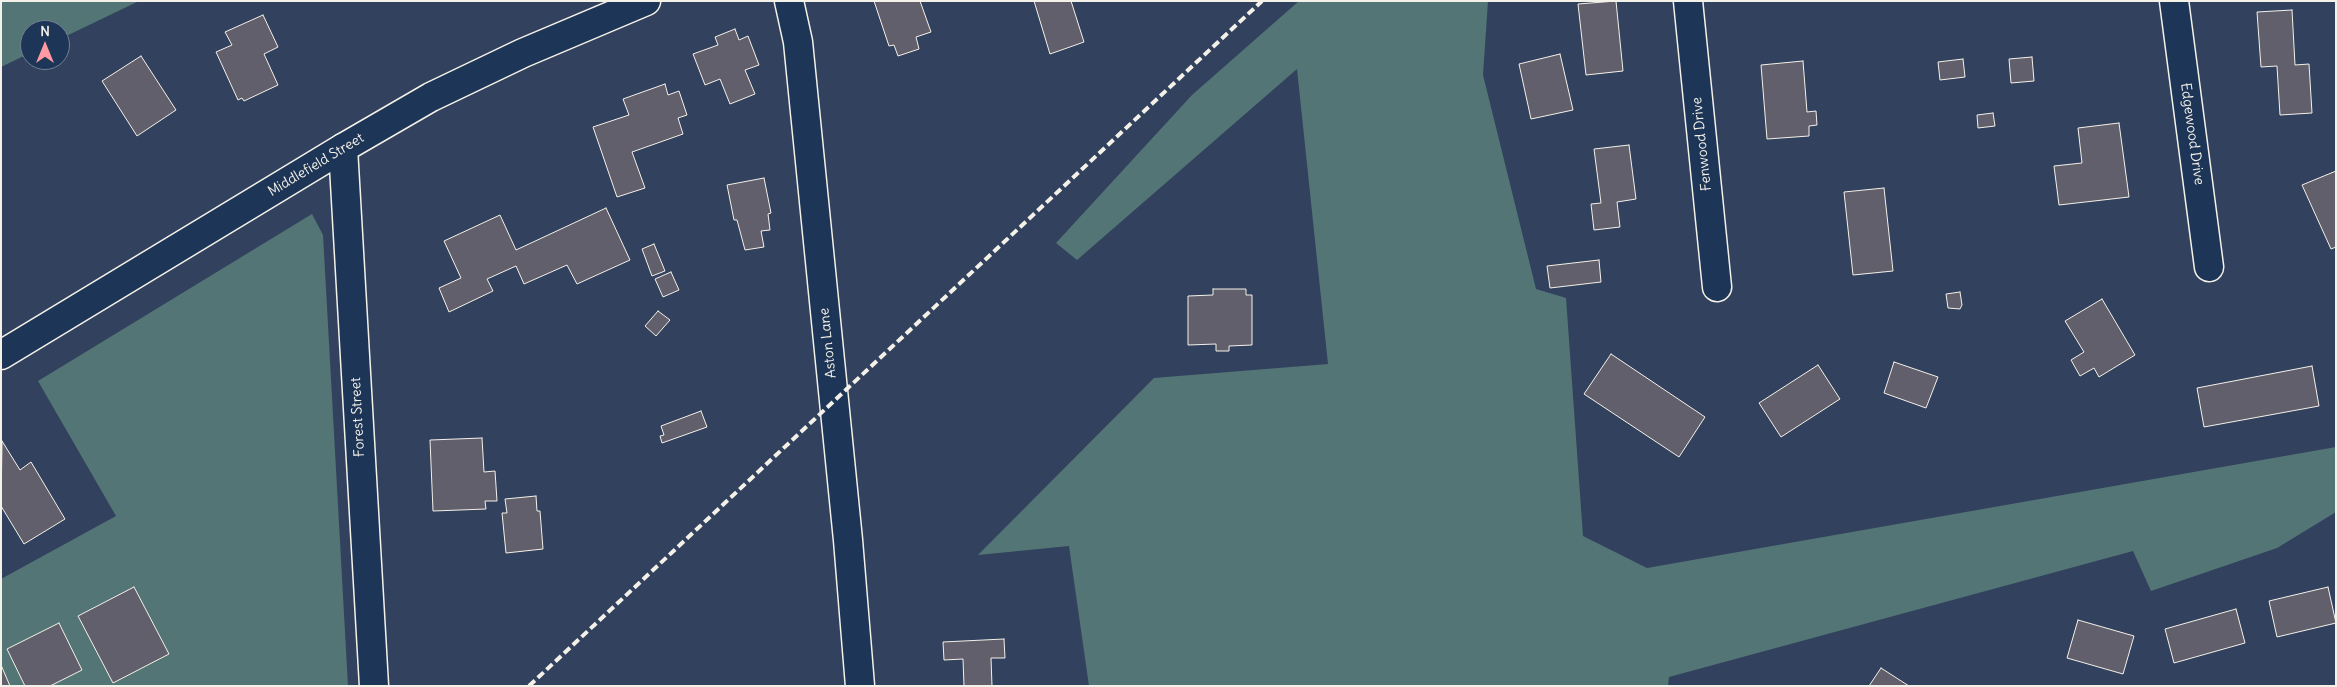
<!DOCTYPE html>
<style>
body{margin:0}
#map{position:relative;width:2337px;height:687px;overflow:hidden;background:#32425e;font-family:Delius,sans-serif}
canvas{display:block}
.frame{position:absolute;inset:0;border:2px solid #f4f1e8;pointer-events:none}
.north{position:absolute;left:20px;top:20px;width:50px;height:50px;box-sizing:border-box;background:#1d3557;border:1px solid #738091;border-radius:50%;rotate:0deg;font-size:14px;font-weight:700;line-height:20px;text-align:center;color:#f4f1e8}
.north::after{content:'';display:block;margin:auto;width:18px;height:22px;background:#ff9aa2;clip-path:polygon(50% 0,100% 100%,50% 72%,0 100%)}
</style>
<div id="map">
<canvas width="2337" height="687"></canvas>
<div class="frame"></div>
<div class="north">N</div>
</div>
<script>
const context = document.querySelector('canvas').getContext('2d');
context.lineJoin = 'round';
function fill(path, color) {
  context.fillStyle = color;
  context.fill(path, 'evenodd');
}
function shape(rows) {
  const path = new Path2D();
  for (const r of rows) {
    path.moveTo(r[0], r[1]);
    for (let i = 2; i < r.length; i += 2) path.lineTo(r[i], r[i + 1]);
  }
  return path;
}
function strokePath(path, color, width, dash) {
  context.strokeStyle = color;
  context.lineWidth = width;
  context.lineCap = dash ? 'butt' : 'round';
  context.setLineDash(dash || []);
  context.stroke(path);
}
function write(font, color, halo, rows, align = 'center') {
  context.font = font + ' Delius,sans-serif';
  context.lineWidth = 4;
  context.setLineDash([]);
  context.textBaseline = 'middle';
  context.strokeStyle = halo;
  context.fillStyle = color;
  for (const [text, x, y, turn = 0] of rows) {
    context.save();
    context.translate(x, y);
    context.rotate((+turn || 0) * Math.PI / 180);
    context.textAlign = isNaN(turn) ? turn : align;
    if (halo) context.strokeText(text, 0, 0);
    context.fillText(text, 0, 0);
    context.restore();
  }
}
fill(shape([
 [1,1,139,1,60,39,60,30,30,30,30,53,1,67],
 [1299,1,1488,1,1483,75,1536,289,1566,298,1583,536,1647,568,2336,447,2336,512,2277,548,2151,591,2133,551,1669,677,1668,686,1089,686,1069,546,978,555,1154,378,1328,364,1297,69,1077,260,1056,243,1192,95],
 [312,214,323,235,348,686,1,686,1,579,116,516,38,381]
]), '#547575');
const building = shape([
 [874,1,920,1,931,32,916,37,919,49,898,56,894,45,889,46,874,1],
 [1034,1,1071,1,1084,42,1050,54,1034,1],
 [1616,1,1623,71,1586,75,1578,4,1616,1],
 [2292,10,2295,65,2309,64,2312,113,2280,115,2277,66,2261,67,2257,12,2292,10],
 [263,15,278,47,264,54,278,85,244,101,242,98,238,100,216,52,232,45,225,32,263,15],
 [735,29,739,40,748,36,759,65,745,70,755,94,730,104,720,79,705,85,693,54,718,45,715,37,735,29],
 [1560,54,1573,110,1531,119,1519,64,1560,54],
 [141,56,176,110,137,136,102,81,141,56],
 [2032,57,2034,81,2011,83,2009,59,2032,57],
 [1963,59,1965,77,1940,80,1938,62,1963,59],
 [1803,61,1807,112,1816,111,1817,125,1809,126,1809,136,1767,139,1761,65,1803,61],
 [665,84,668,95,679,91,687,115,678,118,683,134,632,152,645,188,617,197,593,127,629,115,623,99,665,84],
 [1993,113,1995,126,1978,128,1977,115,1993,113],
 [2119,123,2129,197,2059,205,2054,166,2082,163,2078,128,2119,123],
 [1629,145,1636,199,1617,202,1620,227,1594,230,1591,204,1601,203,1594,149,1629,145],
 [2336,171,2336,247,2331,249,2302,185,2336,171],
 [764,178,771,213,768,214,770,230,761,231,764,247,745,250,737,220,734,220,727,185,764,178],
 [1884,188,1893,271,1853,275,1844,192,1884,188],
 [606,208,630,260,577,284,567,265,524,284,516,266,487,279,493,291,449,312,439,288,461,278,444,241,500,215,516,250,606,208],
 [654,244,665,271,652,276,642,249,654,244],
 [1599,260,1601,282,1550,288,1547,266,1599,260],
 [671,272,679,290,663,297,655,279,671,272],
 [1213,289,1246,289,1246,295,1252,295,1252,345,1229,346,1229,351,1216,351,1216,344,1188,345,1188,296,1213,295,1213,289],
 [1960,292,1962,305,1960,309,1948,308,1946,294,1960,292],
 [2102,299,2135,355,2099,377,2094,368,2080,376,2071,360,2084,352,2065,321,2102,299],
 [658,311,670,320,656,336,645,326,658,311],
 [1611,354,1705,417,1679,457,1584,394,1611,354],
 [1894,362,1938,377,1926,408,1884,393,1894,362],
 [1818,365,1840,399,1781,437,1759,403,1818,365],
 [2312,366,2319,406,2204,427,2197,388,2312,366],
 [701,411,707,427,662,443,660,436,664,435,661,426,701,411],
 [482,438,484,472,495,471,497,501,485,501,486,509,433,511,430,440,482,438],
 [2,441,20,470,31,462,65,519,24,544,1,506,2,441],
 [536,496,537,511,540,511,543,549,506,553,502,513,507,513,505,499,536,496],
 [134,587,169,654,113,683,78,616,134,587],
 [2328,587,2336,623,2277,637,2269,601,2328,587],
 [2236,609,2245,643,2174,663,2165,629,2236,609],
 [2078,620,2134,636,2123,674,2067,658,2078,620],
 [59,623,82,670,50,686,25,686,7,649,59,623],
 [1004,639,1005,658,991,658,992,686,964,686,963,659,944,660,943,642,1004,639],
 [1,665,10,686,1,686,1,665],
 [1881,668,1909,686,1869,686,1881,668]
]);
fill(building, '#625f6d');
strokePath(building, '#f4f1e8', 1);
const minor = shape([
 [789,1,798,42,848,540,860,686],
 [1688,1,1717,287],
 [2174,1,2209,267],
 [1,355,343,148]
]);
const secondary = shape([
 [374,686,343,148,431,97,523,53,646,1]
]);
strokePath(minor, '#f4f1e8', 31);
strokePath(secondary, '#f4f1e8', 31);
strokePath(minor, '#1d3557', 28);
strokePath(secondary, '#1d3557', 28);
strokePath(shape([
 [529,686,1262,1]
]), '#f4f1e8', 4, [8, 4]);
write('14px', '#f4f1e8', '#1d3557', [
 ["Edgewood Drive",2192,134,82],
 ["Fenwood Drive",1702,144,-96],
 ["Middlefield Street",316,165,-31],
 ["Aston Lane",828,343,-96],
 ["Forest Street",358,417,-93]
]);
</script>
